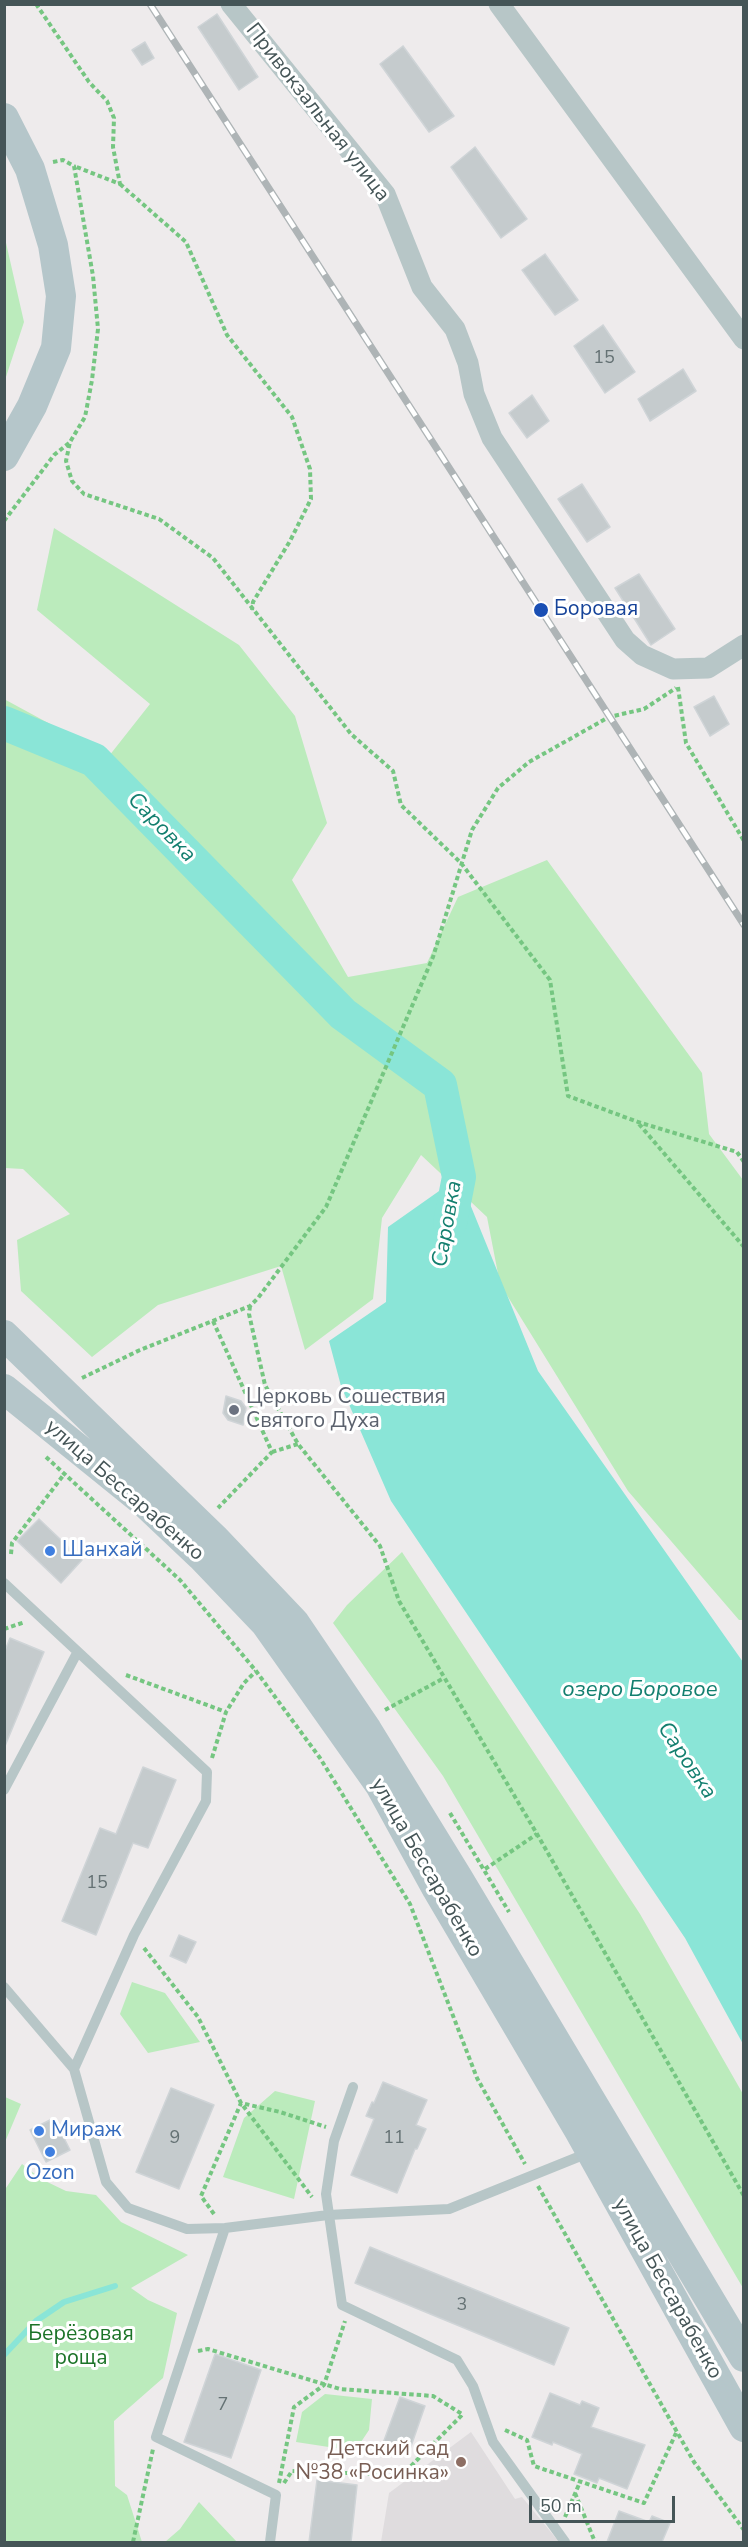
<!DOCTYPE html>
<meta charset="utf-8">
<style>
body{margin:0}
#map{position:relative;width:748px;height:2547px;overflow:hidden;background:#eeebec;font-family:"Nunito Sans",sans-serif}
canvas{display:block}
.frame{position:absolute;inset:0;border:6px solid #455557;pointer-events:none}
.scale{position:absolute;left:529px;top:2496px;width:146px;height:27px;box-sizing:border-box;border:3px solid #455557;border-top:0;padding-left:8px;font-size:18px;line-height:21px;white-space:nowrap;color:#455557;-webkit-text-stroke:4px #fff;paint-order:stroke}
</style>
<div id="map">
<canvas width="748" height="2547"></canvas>
<div class="frame"></div>
<div class="scale">50 m</div>
</div>
<script>
const context = document.querySelector('canvas').getContext('2d');
context.lineJoin = 'round';
function fill(path, color) {
  context.fillStyle = color;
  context.fill(path, 'evenodd');
}
function shape(rows) {
  const path = new Path2D();
  for (const r of rows) {
    path.moveTo(r[0], r[1]);
    for (let i = 2; i < r.length; i += 2) path.lineTo(r[i], r[i + 1]);
  }
  return path;
}
function strokePath(path, color, width, dash) {
  context.strokeStyle = color;
  context.lineWidth = width;
  context.lineCap = dash ? 'butt' : 'round';
  context.setLineDash(dash || []);
  context.stroke(path);
}
function write(font, color, halo, rows, align = 'center') {
  context.font = font + ' "Nunito Sans",sans-serif';
  context.lineWidth = 6;
  context.setLineDash([]);
  context.textBaseline = 'middle';
  context.strokeStyle = halo;
  context.fillStyle = color;
  for (const [text, x, y, turn = 0] of rows) {
    context.save();
    context.translate(x, y);
    context.rotate((+turn || 0) * Math.PI / 180);
    context.textAlign = isNaN(turn) ? turn : align;
    if (halo) context.strokeText(text, 0, 0);
    context.fillText(text, 0, 0);
    context.restore();
  }
}
fill(shape([
 [471,2432,515,2499,522,2497,559,2542,381,2542,389,2493]
]), '#dfdcde');
fill(shape([
 [4,234,24,322,5,380,4,380],
 [54,528,239,645,295,716,327,823,292,880,348,977,427,963,458,897,547,860,702,1073,709,1134,743,1180,743,1620,739,1620,628,1491,500,1284,487,1217,421,1155,382,1218,373,1299,305,1350,281,1266,158,1305,92,1357,21,1291,17,1240,70,1214,23,1169,5,1168,4,699,109,756,150,704,37,610],
 [402,1552,640,1914,743,2094,743,2288,443,1776,333,1623,347,1605],
 [132,1982,165,1993,200,2042,148,2053,120,2014],
 [275,2091,315,2101,294,2199,223,2177,244,2118],
 [5,2097,21,2104,5,2142],
 [22,2164,41,2179,66,2191,96,2195,121,2222,188,2255,131,2288,148,2300,177,2313,163,2378,114,2421,115,2486,127,2495,142,2542,5,2542,4,2191],
 [325,2394,372,2399,369,2430,355,2451,296,2442,302,2412],
 [199,2502,237,2542,165,2542,180,2529]
]), '#bbebbc');
fill(shape([
 [459,1177,538,1371,743,1662,743,2044,685,1938,391,1501,341,1386,329,1341,386,1302,388,1227]
]), '#8ae5d7');
strokePath(shape([
 [4,2355,36,2321,64,2302,115,2286]
]), '#8ae5d7', 6);
strokePath(shape([
 [4,723,94,760,343,1014,440,1085,459,1177,450,1223]
]), '#8ae5d7', 34);
const building = shape([
 [217,14,258,77,239,90,198,27,217,14],
 [145,42,154,58,142,65,132,50,145,42],
 [403,46,454,116,429,132,380,64,403,46],
 [475,147,527,219,501,238,451,167,475,147],
 [545,254,578,300,555,315,522,270,545,254],
 [603,325,635,372,605,393,574,346,603,325],
 [683,369,696,391,650,421,638,399,683,369],
 [532,395,549,421,527,438,509,413,532,395],
 [582,484,610,527,587,542,558,499,582,484],
 [639,574,675,629,651,645,615,588,639,574],
 [714,696,729,724,710,736,694,707,714,696],
 [226,1396,241,1401,246,1408,243,1425,228,1420,223,1413,226,1396],
 [39,1519,82,1560,61,1583,17,1541,39,1519],
 [10,1638,44,1652,5,1746,4,1653,10,1638],
 [143,1767,176,1780,148,1848,133,1843,96,1935,62,1921,100,1828,116,1834,143,1767],
 [179,1935,196,1942,186,1963,170,1956,179,1935],
 [383,2082,427,2100,416,2125,426,2129,417,2149,415,2149,397,2193,351,2175,374,2119,366,2116,372,2102,374,2103,383,2082],
 [171,2088,214,2105,179,2189,136,2172,171,2088],
 [54,2118,70,2150,46,2162,30,2130,54,2118],
 [370,2247,569,2328,554,2365,355,2283,370,2247],
 [215,2354,261,2370,231,2458,184,2442,215,2354],
 [550,2393,580,2405,582,2401,599,2408,591,2427,645,2445,627,2489,599,2478,597,2483,574,2474,582,2454,553,2442,552,2445,532,2437,550,2393],
 [400,2397,425,2406,408,2455,382,2446,400,2397],
 [317,2480,357,2485,351,2542,309,2542,317,2480],
 [619,2511,649,2522,652,2516,670,2523,662,2542,607,2542,619,2511]
]);
fill(building, '#c5cbcd');
strokePath(building, '#cfd4d7', 1.5);
strokePath(shape([
 [36,4,89,82,107,101,114,118,113,147,120,184,74,166],
 [53,162,63,160,74,166,93,276,98,329,92,380,85,417,70,442,66,461,72,481,84,494,159,519,213,558,351,734,393,771,401,805,461,863,550,980,568,1096,638,1122,737,1152,744,1162],
 [120,184,186,242,227,335,292,417,310,469,311,499,290,541,253,602,252,610],
 [4,521,54,455,69,443],
 [678,687,686,743,744,841],
 [639,1124,744,1247],
 [250,1306,249,1314,265,1385,298,1444,380,1546,399,1601,537,1834,744,2196],
 [213,1321,272,1452,218,1508],
 [82,1378,140,1350,250,1306,258,1298,326,1207,433,957,472,830,498,788,529,762,609,717,644,709,676,688],
 [272,1452,298,1444],
 [46,1457,180,1580,256,1671,320,1758,410,1904,477,2078,525,2164],
 [11,1554,12,1543,65,1473],
 [4,1629,25,1622],
 [126,1675,226,1712],
 [385,1710,444,1678],
 [212,1758,226,1712,244,1683,256,1671],
 [450,1813,509,1912],
 [485,1869,537,1834],
 [144,1948,198,2017,241,2103,312,2197],
 [538,2186,677,2432,694,2462,744,2530],
 [214,2214,201,2196,241,2103,280,2112,326,2127],
 [198,2351,208,2349,340,2389,433,2396,462,2414],
 [505,2430,527,2440,534,2466,644,2503,676,2433],
 [279,2483,294,2407,324,2385,345,2321],
 [284,2483,292,2471,376,2474,408,2469,463,2414],
 [575,2493,595,2542],
 [565,2517,580,2482],
 [133,2542,153,2449]
]), '#75c681', 4, [4.5, 3]);
strokePath(shape([
 [4,1583,207,1772,206,1801,134,1935,74,2069],
 [4,1790,77,1653],
 [4,1987,74,2069,106,2182,128,2208,187,2229,225,2228,328,2215,449,2209,588,2153],
 [353,2087,334,2141,326,2194,342,2305,457,2360,473,2386,493,2442,565,2542],
 [225,2228,156,2437,276,2495,270,2542]
]), '#b7c6c7', 10);
strokePath(shape([
 [231,4,385,194,422,287,455,329,468,363,474,394,492,438,625,640,642,655,673,669,708,668,744,645],
 [499,4,744,339]
]), '#b7c6c7', 21);
strokePath(shape([
 [4,118,30,169,53,245,61,296,56,348,32,406,4,456],
 [4,1335,216,1540,294,1622,367,1730,458,1878,744,2357],
 [4,1389,144,1502,201,1556,266,1624,380,1785,437,1889,580,2132,744,2427]
]), '#b5c6ca', 30);
const rail = shape([
 [150,4,744,925]
]);
strokePath(rail, '#aeb4b6', 7);
strokePath(rail, '#fff', 4.5, [14]);
for (const [x, y, r, color] of [
 [541,610,8,"#1a4fb4"],
 [234,1410,6,"#6b7280"],
 [50,1551,6,"#3f7fe0"],
 [39,2131,6,"#3f7fe0"],
 [50,2152,6,"#3f7fe0"],
 [461,2462,6,"#8d6e63"]
]) {
  const dot = new Path2D();
  dot.arc(x, y, r, 0, 2 * Math.PI);
  context.fillStyle = color;
  context.fill(dot);
  strokePath(dot, '#fff', 2);
}
write('18px', '#657274', null, [
 ["15",604,359],
 ["15",97,1884],
 ["9",175,2139],
 ["11",394,2139],
 ["3",462,2306],
 ["7",223,2406]
]);
write('21px', '#455557', '#fff', [
 ["Привокзальная улица",317,113,52],
 ["улица Бессарабенко",124,1491,41],
 ["улица Бессарабенко",426,1868,60],
 ["улица Бессарабенко",667,2289,61]
]);
write('21px', '#164399', '#fff', [
 ["Боровая",554,610]
], 'left');
write('21px', '#5b616d', '#fff', [
 ["Церковь Сошествия",246,1398],
 ["Святого Духа",246,1422]
], 'left');
write('21px', '#366cbe', '#fff', [
 ["Шанхай",62,1551],
 ["Мираж",51,2131],
 ["Ozon",50,2174,"center"]
], 'left');
write('21px', '#1b7327', '#fff', [
 ["Берёзовая",81,2335],
 ["роща",81,2359]
]);
write('21px', '#785e54', '#fff', [
 ["Детский сад",449,2450],
 ["№38 «Росинка»",449,2474]
], 'right');
write('italic 22px', '#137f6f', '#fff', [
 ["Саровка",161,828,46],
 ["Саровка",448,1224,-80],
 ["озеро Боровое",640,1691],
 ["Саровка",686,1761,56]
]);
</script>
